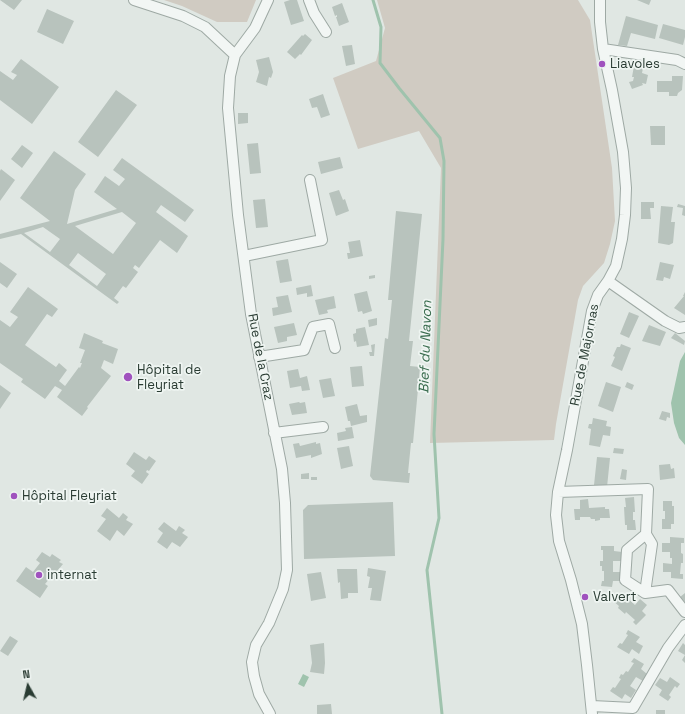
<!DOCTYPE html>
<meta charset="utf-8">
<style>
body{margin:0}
#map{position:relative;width:685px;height:714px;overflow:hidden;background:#e0e7e3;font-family:"Space Grotesk",sans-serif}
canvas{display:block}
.north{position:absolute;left:8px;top:666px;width:40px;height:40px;-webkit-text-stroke:3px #eff5f2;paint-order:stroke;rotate:352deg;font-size:11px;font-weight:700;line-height:16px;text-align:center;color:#2a3c33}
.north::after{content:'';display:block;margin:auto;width:14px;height:18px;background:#2a3c33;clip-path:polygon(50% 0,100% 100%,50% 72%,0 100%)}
</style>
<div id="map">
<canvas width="685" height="714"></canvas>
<div class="north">N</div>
</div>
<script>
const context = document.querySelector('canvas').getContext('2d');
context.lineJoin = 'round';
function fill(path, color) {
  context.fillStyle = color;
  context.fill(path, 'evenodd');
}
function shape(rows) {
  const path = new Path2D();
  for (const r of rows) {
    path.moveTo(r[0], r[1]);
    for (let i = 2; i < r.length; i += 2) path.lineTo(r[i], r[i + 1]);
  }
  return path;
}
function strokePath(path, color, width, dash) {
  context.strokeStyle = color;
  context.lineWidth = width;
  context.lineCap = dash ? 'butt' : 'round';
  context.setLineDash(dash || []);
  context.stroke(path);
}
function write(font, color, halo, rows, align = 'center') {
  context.font = font + ' "Space Grotesk",sans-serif';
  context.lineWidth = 3.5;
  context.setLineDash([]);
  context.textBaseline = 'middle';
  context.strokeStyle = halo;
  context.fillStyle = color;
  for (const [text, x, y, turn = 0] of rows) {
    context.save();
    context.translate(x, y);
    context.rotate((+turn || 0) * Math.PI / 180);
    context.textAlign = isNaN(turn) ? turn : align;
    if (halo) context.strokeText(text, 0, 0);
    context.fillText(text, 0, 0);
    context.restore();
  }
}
fill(shape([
 [164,0,256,0,247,22,217,22,182,6],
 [377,0,578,0,590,20,612,168,615,221,610,244,604,263,583,286,578,300,556,424,554,440,430,443,441,168,419,131,358,149,333,78,376,61,385,28]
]), '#d0cbc2');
fill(shape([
 [685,352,685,445,679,438,674,423,671,403,680,361],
 [303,674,309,677,304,687,298,684]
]), '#9fc3ad');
strokePath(shape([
 [373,0,381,27,380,63,399,88,440,138,444,161,443,239,434,434,439,518,427,570,442,714]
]), '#9fc3ad', 3);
fill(shape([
 [0,0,22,0,14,10],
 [290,0,297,0,304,21,291,25,284,2],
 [637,0,651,0,649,5],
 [342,3,349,22,339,26,336,17,337,17,337,15,335,16,332,7],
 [47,9,74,21,63,44,37,32],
 [626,16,658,25,655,39,631,33,627,46,618,45],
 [663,24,685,30,685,37,683,45,659,38],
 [305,34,312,40,301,55,300,54,295,59,287,52,302,35,303,36],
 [352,45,355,64,346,66,342,46],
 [269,57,273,72,271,78,269,77,267,86,256,82,259,72,256,60],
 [21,59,59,87,32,124,0,100,0,71,13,80,17,75,11,72],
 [634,66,643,68,642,73,648,75,646,84,642,83,643,85,632,89,629,82,633,81,634,77,632,77],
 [672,76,683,76,682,90,678,93,677,96,669,96,669,92,657,92,657,81,672,81],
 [116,90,137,105,98,157,78,142],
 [323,94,330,115,321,118,317,107,312,108,309,99],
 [238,113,248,113,248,123,238,124],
 [650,126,665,126,665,145,651,145],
 [258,143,261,173,250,174,247,144],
 [22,145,33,153,22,168,11,159],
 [54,151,86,174,75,190,67,224,117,209,94,192,105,176,119,186,125,179,113,170,122,158,194,210,185,222,161,205,156,212,188,236,177,253,160,240,139,268,135,265,133,268,138,272,126,288,123,286,114,298,119,302,117,304,21,234,0,239,0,234,50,221,20,198],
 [122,212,136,223,113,254,75,226],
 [43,227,60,239,50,252,24,233],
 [78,253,106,274,97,286,69,265],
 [340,157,343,168,321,174,318,162],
 [1,169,15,180,0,201,0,171],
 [339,190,343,200,345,199,349,211,336,216,329,193],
 [265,199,268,227,256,228,253,200],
 [641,202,654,202,654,208,650,208,651,219,641,219],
 [678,204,685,206,685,216,682,215,683,208,677,207],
 [661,206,673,207,671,222,675,222,673,243,669,245,658,243],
 [396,211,422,214,409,341,413,341,410,366,420,367,413,443,411,443,408,473,410,473,409,483,373,480,370,476,385,338,388,339,392,300,388,300],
 [360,240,363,256,348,259,347,253,350,253,348,242],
 [288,259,292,281,280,283,276,261],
 [0,262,17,274,7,288,0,283],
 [660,262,674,265,670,279,664,277,663,281,656,280],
 [375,275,375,278,369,279,369,276],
 [311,285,313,296,307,297,307,293,297,295,296,288],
 [28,287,58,309,52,317,47,314,25,345,56,367,59,363,67,370,59,381,65,386,79,367,80,368,82,363,80,363,85,350,79,348,84,333,103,341,102,343,118,349,113,364,104,360,101,368,111,376,87,407,88,408,82,416,57,397,62,390,55,386,45,399,21,382,23,379,0,363,0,320,10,327,18,317,10,312],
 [367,291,372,311,363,314,362,311,358,312,354,294],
 [685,292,685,315,674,308,684,296,683,296],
 [288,295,292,312,273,316,272,308,278,307,276,297],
 [334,296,336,308,327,310,328,313,319,315,315,300],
 [629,312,639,316,629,338,620,334],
 [377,318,377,325,369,327,368,320],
 [294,323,297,335,287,337,287,341,278,343,274,327],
 [649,325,666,332,660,346,642,341],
 [365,327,369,345,357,347,356,341,354,342,353,334,356,333,356,329],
 [675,333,685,341,684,345,671,338],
 [375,344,374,356,370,356,369,352,372,352,371,345],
 [621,344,631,348,622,371,611,366,615,357,613,356,617,347,620,347],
 [362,366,364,386,352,387,350,367],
 [298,369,300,378,307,376,310,390,302,391,301,386,290,388,287,371],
 [331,378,335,396,323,398,319,380],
 [606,382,621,387,613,412,598,406],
 [627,382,634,385,632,390,625,387],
 [0,385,11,393,0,409],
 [299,402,300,403,305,402,307,413,292,415,289,404],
 [357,404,360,416,367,415,367,422,351,426,350,421,348,421,345,407],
 [662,411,670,413,670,418,667,417,666,421,659,419],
 [593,418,607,421,606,426,611,427,610,436,603,435,600,447,589,445,591,429,588,428,589,424,592,424],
 [352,427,354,438,338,441,337,433,346,431,345,428],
 [316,442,316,444,320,443,322,454,311,458,311,455,296,458,293,444,299,443,300,446],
 [349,446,353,466,341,469,337,448],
 [614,448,624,449,623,454,613,453],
 [134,452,146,460,149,456,156,461,149,471,147,470,146,472,149,474,142,484,131,476,135,471,126,464],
 [597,457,610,458,607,487,594,485],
 [670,464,671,469,674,468,675,478,660,480,659,465],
 [622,469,627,470,626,480,620,479],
 [309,473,309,479,301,479,301,474],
 [311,477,317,477,317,480,311,480],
 [634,497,635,512,633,512,633,520,635,520,636,530,627,530,627,525,625,525,624,507,626,507,625,498],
 [588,499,589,508,605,507,605,509,609,509,610,518,600,518,600,520,595,521,595,519,591,519,590,517,580,517,580,520,575,520,574,509,580,509,580,500],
 [663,501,672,501,672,506,674,506,674,524,671,524,671,529,662,529,662,519,665,519,665,511,663,511],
 [393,502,395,556,304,559,303,510,308,505],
 [107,508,119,518,123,513,128,517,126,520,133,524,124,536,117,530,110,541,97,531,106,519,101,516],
 [164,522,176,531,179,526,185,530,182,533,188,537,180,547,172,542,167,549,157,542,163,533,158,529],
 [670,537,684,538,684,543,681,543,681,553,683,554,683,563,681,563,680,574,683,574,683,579,671,578,671,572,663,572,663,563,672,564,672,558,670,558,670,552,662,552,662,543,670,543],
 [601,546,614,546,614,551,622,552,622,561,613,561,613,572,621,572,621,581,613,581,612,587,601,586,602,581,604,581,604,571,602,571,602,566,600,566,600,561,603,561,603,550,601,550],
 [42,552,50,557,52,554,61,560,59,562,63,564,58,570,61,572,55,580,51,577,45,584,48,586,40,598,16,581,26,567,33,572,40,563,36,560],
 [368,568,386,571,381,601,370,600,372,588,368,588,370,577,367,576],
 [337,569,357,569,358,593,348,593,348,598,341,599,340,582,338,583],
 [321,572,326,598,311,601,307,574],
 [618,593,621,596,623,594,635,605,640,599,647,605,642,611,646,615,636,625,633,622,635,620,626,612,625,614,618,608,619,606,612,600],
 [685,593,685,605,680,597],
 [628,630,640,637,636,642,643,646,639,654,632,649,629,654,617,647,620,643,622,644,628,635,626,634],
 [10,636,18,641,8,656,0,651],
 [324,643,325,663,324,674,310,672,312,663,310,645],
 [683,643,685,645,685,663,682,660,685,655,678,651],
 [634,658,644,664,641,669,647,674,643,681,636,677,630,686,636,690,631,698,625,694,622,699,610,691,613,687,615,688,621,679,619,678,621,674,623,675,626,671,628,672,634,663,631,662],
 [670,677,680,684,677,688,675,686,669,695,671,697,668,701,659,695,662,690,655,685,660,678,667,682],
 [331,704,332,714,317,714,317,705],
 [656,710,665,710,665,714,656,714]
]), '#b8c3bd');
const minor = shape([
 [134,0,183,16,205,27,235,55],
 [268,0,255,28,235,55,230,76,228,108,238,215,251,314,282,469,285,503,287,570,283,589,269,623,256,645,252,662,254,676,259,694,270,714],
 [309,0,314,13,326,32],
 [603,49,677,60,685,64],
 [244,256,322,240,310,180],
 [608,281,665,321,679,328,685,327],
 [259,357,304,350,313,327,329,324,335,348],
 [274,433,323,427],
 [558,492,648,489,646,534,627,550,625,580,645,593,668,590,685,612],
 [645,593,652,544,646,534],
 [592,706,633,708,668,648,685,625],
 [592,714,587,665,582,624,571,580,559,541,556,515,558,492,567,450,592,311,598,295,608,281,616,266,622,239,625,215,626,188,623,152,612,90,603,49,600,22,600,0]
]);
strokePath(minor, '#9ea9a4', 12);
strokePath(minor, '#f2f6f4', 10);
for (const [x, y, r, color] of [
 [602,64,4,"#a052be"],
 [128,377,5,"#a052be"],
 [14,496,4,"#a052be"],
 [39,575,4,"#a052be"],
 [585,597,4,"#a052be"]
]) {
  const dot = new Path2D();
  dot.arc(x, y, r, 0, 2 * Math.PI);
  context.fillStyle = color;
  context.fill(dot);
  strokePath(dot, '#eff5f2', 1.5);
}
write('13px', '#2a3c33', '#eff5f2', [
 ["Liavoles",610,64],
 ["Hôpital de",137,370],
 ["Fleyriat",137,385],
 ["Hôpital Fleyriat",22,496],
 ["internat",47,575],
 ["Valvert",593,597]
], 'left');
write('13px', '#2a3c33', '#eff5f2', [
 ["Rue de Majornas",585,355,-79],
 ["Rue de la Craz",260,357,79]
]);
write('italic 14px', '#396c4e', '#eff5f2', [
 ["Bief du Navon",426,347,-88]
]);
</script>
